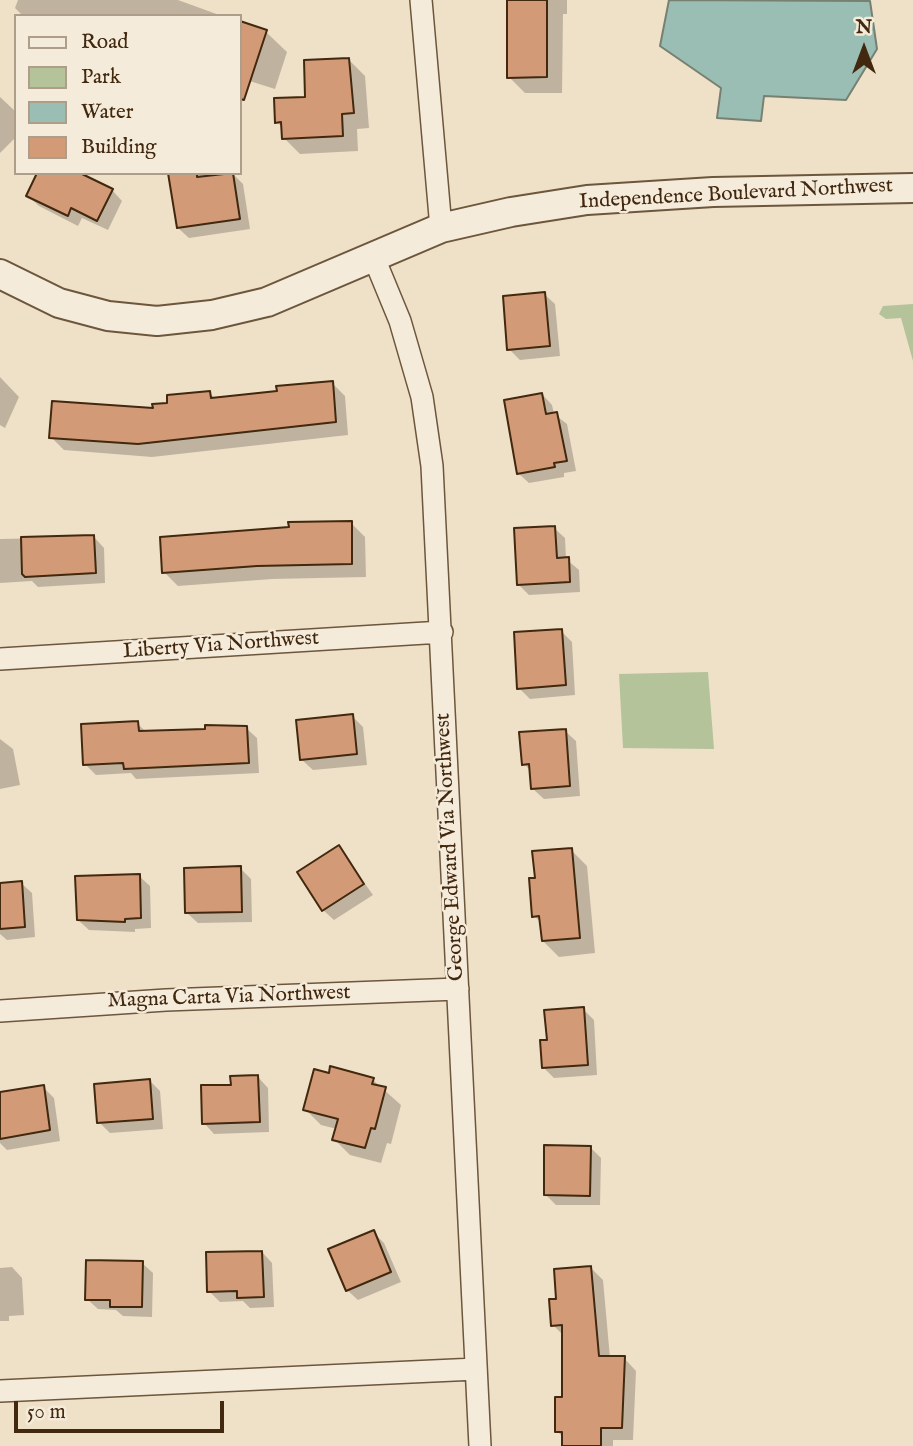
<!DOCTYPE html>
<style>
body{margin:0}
#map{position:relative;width:913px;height:1446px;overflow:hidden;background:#efe0c8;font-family:"IM FELL English",serif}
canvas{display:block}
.legend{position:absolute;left:14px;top:14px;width:228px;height:161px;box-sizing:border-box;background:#f5ebdb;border:2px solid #ad9d89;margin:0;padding:9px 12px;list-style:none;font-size:21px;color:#41280e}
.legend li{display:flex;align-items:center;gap:14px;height:35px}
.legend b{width:35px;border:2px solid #ad9d89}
.north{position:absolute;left:829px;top:14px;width:70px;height:70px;-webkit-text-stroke:5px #f5ebdb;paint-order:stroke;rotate:0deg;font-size:19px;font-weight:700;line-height:28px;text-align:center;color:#41280e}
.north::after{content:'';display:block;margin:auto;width:24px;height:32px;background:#41280e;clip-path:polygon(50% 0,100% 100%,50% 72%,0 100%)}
.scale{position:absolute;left:14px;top:1401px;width:210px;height:32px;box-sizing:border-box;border:4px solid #41280e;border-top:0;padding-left:9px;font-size:21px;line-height:24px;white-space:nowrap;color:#41280e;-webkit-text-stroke:5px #f5ebdb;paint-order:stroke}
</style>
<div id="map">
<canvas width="913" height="1446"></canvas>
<ul class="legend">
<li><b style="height:9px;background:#f5ebdb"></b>Road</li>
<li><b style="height:19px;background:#b4c399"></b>Park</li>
<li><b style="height:19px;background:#9abdb4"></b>Water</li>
<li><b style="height:19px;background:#d39a77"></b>Building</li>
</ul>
<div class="north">N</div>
<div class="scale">50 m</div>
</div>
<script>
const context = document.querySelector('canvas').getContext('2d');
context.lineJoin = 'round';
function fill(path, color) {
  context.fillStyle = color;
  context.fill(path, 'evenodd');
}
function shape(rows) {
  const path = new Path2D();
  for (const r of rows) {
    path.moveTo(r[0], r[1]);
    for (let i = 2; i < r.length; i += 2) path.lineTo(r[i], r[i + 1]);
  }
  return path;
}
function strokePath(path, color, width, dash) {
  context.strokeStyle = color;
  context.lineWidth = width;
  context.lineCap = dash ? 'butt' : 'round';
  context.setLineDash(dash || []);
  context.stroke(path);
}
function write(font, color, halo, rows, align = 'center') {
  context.font = font + ' "IM FELL English",serif';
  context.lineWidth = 5;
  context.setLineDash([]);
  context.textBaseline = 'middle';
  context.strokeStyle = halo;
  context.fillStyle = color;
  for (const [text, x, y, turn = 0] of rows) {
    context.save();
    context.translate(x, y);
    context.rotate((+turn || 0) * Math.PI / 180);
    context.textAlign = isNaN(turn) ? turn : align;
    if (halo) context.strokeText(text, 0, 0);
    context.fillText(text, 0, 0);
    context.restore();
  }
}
fill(shape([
 [913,304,913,361,901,318,886,319,879,314,883,306],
 [708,672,714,749,623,748,619,674]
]), '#b4c399');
const water = shape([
 [669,0,870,1,877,49,846,100,764,96,761,121,717,118,721,88,660,46,669,0]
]);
fill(water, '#9abdb4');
strokePath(water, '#768172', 2);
fill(shape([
 [18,0,178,0,222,16,23,16,15,8],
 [508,0,567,0,567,14,563,14,562,93,525,93,509,77],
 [240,22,266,32,287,52,275,89,240,78],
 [349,60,365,76,369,128,357,129,358,151,300,154,284,138,283,128,277,122],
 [0,97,16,112,16,137,0,153],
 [170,173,204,173,205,177,232,173,243,184,250,229,189,238,178,228],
 [112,190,122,201,108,230,82,218,78,226,39,206,28,196],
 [544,294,555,304,560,356,520,360,509,349],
 [0,377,19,397,5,428,0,425],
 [332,383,345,396,348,435,152,457,64,450,51,437,209,393,216,399],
 [542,394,552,405,554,414,567,424,576,471,564,473,564,477,529,483,518,473],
 [351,523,365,537,366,577,272,579,178,586,164,572],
 [554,528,565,538,566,559,579,570,580,592,529,595,518,584],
 [94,537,104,548,105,583,38,587,32,581,0,583,0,539],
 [561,631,572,642,575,695,530,699,519,688],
 [352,716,363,727,367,765,313,770,302,760],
 [137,723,147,733,246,728,257,738,259,773,136,779,131,773,96,775,85,764],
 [565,731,576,741,580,796,544,799,533,789,532,772,524,764],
 [0,739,13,749,20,785,0,789],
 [339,847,373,895,334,920,323,910],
 [571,850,587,866,595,953,559,957,543,941,542,923,534,916,537,879],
 [240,868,251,879,252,922,198,923,187,913],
 [139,876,150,886,151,928,135,929,135,932,89,930,78,920],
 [21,883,32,893,35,937,7,940,0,934,0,884],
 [583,1009,594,1020,597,1075,554,1078,543,1067,548,1041],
 [258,1077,268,1088,269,1132,214,1134,204,1123,233,1087],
 [373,1080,401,1105,391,1144,387,1143,381,1163,350,1155,334,1139,337,1129,321,1125,305,1109],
 [150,1081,160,1091,163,1129,110,1133,99,1122],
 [43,1087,54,1098,60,1141,7,1150,0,1143,0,1094],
 [590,1147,601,1158,600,1205,556,1205,545,1194],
 [373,1232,384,1243,401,1282,358,1300,347,1290],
 [262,1252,272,1263,274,1307,250,1308,243,1301,220,1302,209,1291],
 [142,1263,153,1273,152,1317,123,1316,116,1310,98,1309,87,1299],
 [12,1267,22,1278,24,1315,9,1316,9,1321,0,1321,0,1268],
 [591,1268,603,1280,610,1358,624,1358,636,1371,633,1440,613,1440,613,1446,564,1446,564,1438,557,1431,564,1399,564,1336,553,1325,558,1300]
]), '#0003');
const building = shape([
 [507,0,547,0,547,77,507,78,507,0],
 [240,21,267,30,244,100,240,99,240,21],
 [349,58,354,113,342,114,343,136,282,139,281,122,275,123,274,98,305,97,304,60,349,58],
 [37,173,80,173,113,189,97,221,71,208,68,216,26,196,37,173],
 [168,173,197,173,197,177,233,173,240,219,177,228,168,173],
 [545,292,550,346,507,350,503,296,545,292],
 [333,381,336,422,138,444,49,438,52,401,153,408,152,404,167,403,167,395,210,391,211,398,277,391,276,386,333,381],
 [542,393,546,414,557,412,567,461,554,463,555,467,517,474,504,400,542,393],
 [352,521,352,564,257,566,162,573,160,537,289,527,288,522,352,521],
 [555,526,557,558,569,557,570,582,517,585,514,528,555,526],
 [94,535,96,573,25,577,22,574,21,537,94,535],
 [562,629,566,685,517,689,514,632,562,629],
 [353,714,357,754,300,760,296,720,353,714],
 [138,721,139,731,205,729,205,725,247,726,249,763,124,769,123,763,83,765,81,724,138,721],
 [566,729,570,786,531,789,529,764,522,765,519,732,566,729],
 [339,845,364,884,322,911,297,872,339,845],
 [572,848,580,938,542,941,539,916,532,917,529,878,535,878,532,851,572,848],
 [241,866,242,912,185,913,184,868,241,866],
 [140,874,141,918,125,919,125,922,77,920,75,876,140,874],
 [22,881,25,927,0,929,0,883,22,881],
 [584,1007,588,1065,542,1068,540,1040,547,1040,544,1010,584,1007],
 [330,1066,374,1078,372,1084,386,1087,375,1129,371,1128,365,1148,332,1140,338,1119,303,1110,314,1069,329,1073,330,1066],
 [258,1075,260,1122,202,1124,201,1085,231,1085,230,1076,258,1075],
 [150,1079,153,1119,97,1123,94,1084,150,1079],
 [44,1085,50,1130,0,1139,0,1092,44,1085],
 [544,1145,591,1146,590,1196,544,1195,544,1145],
 [374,1230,391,1272,346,1291,328,1249,374,1230],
 [262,1251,264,1297,237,1298,237,1291,207,1292,206,1252,262,1251],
 [86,1260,143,1261,142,1307,110,1307,110,1300,85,1300,86,1260],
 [591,1266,599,1356,625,1356,622,1428,601,1428,601,1446,562,1446,562,1432,555,1432,555,1397,562,1397,562,1325,551,1326,549,1299,556,1299,554,1269,591,1266]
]);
fill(building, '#d39a77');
strokePath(building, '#41280e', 2);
const minor = shape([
 [421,0,441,228],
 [374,258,400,321,422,397,432,466,480,1446],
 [0,659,442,632],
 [0,1011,166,1000,458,989],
 [0,1391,476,1369]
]);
const tertiary = shape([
 [0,274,59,303,108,316,157,321,212,315,267,302,441,228,511,212,587,200,713,192,913,188]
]);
strokePath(minor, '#6c563c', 24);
strokePath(tertiary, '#6c563c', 32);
strokePath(minor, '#f5ebdb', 21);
strokePath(tertiary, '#f5ebdb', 28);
write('21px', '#41280e', '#f5ebdb', [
 ["Independence Boulevard Northwest",736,195,-3],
 ["Liberty Via Northwest",221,646,-4],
 ["George Edward Via Northwest",451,847,-93],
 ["Magna Carta Via Northwest",229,998,-2]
]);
</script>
